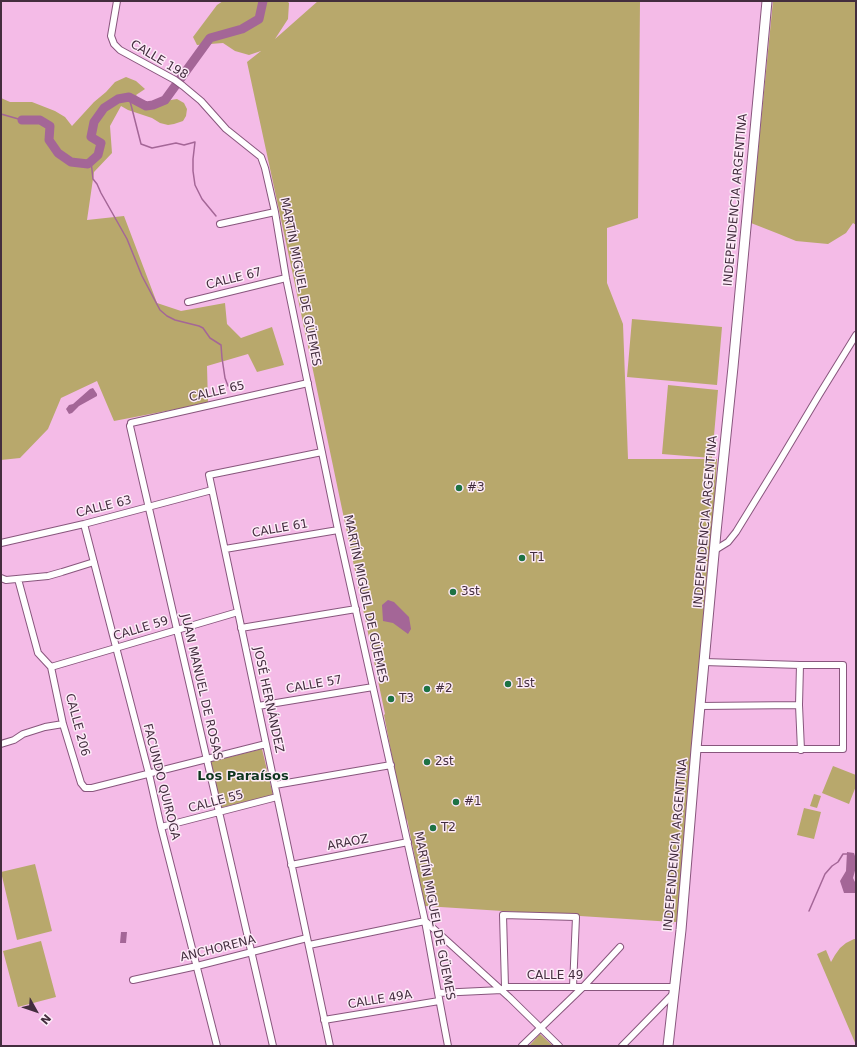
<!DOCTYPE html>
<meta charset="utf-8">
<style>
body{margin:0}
#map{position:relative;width:857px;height:1047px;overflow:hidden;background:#f4bbe7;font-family:"DejaVu Sans",sans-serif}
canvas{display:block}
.frame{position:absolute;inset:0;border:2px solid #432d3e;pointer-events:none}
.north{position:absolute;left:16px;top:991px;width:40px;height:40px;-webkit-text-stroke:3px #fdebf8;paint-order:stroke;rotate:130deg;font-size:11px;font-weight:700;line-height:16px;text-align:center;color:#432d3e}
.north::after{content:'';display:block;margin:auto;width:14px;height:18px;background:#432d3e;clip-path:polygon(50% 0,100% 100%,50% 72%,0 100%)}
</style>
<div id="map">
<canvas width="857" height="1047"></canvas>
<div class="frame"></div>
<div class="north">N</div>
</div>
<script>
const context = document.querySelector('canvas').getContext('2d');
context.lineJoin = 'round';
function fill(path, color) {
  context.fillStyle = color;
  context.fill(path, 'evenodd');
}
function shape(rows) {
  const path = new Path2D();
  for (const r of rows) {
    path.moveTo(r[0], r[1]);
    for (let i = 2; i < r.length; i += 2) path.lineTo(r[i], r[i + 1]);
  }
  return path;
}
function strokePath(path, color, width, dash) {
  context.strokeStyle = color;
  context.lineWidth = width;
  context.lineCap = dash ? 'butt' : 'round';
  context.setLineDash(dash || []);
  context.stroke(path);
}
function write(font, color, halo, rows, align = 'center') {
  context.font = font + ' "DejaVu Sans",sans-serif';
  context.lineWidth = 3;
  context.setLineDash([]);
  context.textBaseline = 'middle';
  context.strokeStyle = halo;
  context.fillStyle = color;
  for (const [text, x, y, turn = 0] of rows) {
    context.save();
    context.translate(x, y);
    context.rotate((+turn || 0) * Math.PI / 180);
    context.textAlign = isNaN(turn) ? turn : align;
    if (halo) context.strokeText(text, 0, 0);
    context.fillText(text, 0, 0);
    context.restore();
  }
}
fill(shape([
 [223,1,287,1,289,3,288,19,275,39,318,1,640,1,638,218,607,228,607,283,623,324,628,459,717,459,715,496,679,922,674,922,674,924,673,922,425,906,407,819,405,824,384,715,385,714,293,275,247,62,261,51,249,55,235,51,223,43,197,45,193,37,217,5],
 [773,1,856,1,856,225,853,223,846,233,828,244,796,241,779,234,751,223],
 [126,77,136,81,145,89,136,95,140,100,147,104,177,99,184,103,187,109,186,116,183,121,174,124,168,125,160,123,152,118,128,110,121,106,110,126,112,153,94,172,87,220,124,216,157,303,181,311,225,303,227,324,241,338,272,327,284,365,257,372,248,354,207,366,208,403,114,421,97,381,61,398,48,429,20,458,1,460,1,98,10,102,32,102,55,111,65,117,72,126,94,102,106,92,115,82],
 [632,319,722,327,717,385,627,377],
 [668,385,718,390,712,458,662,454],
 [262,749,273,795,219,808,209,762],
 [833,766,856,775,856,786,849,804,822,793],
 [814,794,821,796,817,808,810,806],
 [804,808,821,812,814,839,797,835],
 [35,864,52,931,17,940,1,872],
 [854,939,856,939,856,1045,817,954,826,950,831,962,835,955,840,948,846,943],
 [41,941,56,997,18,1007,3,951],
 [540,1034,553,1046,529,1046]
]), '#b8a86c');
fill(shape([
 [93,388,97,394,97,396,79,406,72,413,69,414,66,409,69,405,73,404,90,389],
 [388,600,394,602,409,617,411,629,408,634,393,623,383,621,382,605],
 [847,852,854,853,856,859,856,867,853,878,856,884,856,893,844,893,840,881,846,871],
 [121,932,127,932,126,943,120,943]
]), '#a46697');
strokePath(shape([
 [129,97,141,144,152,148,176,143,184,145,195,142,193,159,193,171,195,185,202,199,216,216],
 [1,114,22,120],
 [91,161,93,179,97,184,101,193,127,239,142,276,160,310,167,316,175,320,199,326,203,328,210,338,221,345,222,358,225,378,228,386],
 [809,911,825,874,832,866,838,862,843,854,847,854]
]), '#a46697', 1.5);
strokePath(shape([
 [22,120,40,120,50,126,49,140,58,153,71,162,88,164,98,155,101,143,91,137,94,122,104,108,118,99,129,97,146,106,153,105,165,100,210,38,242,29,259,19,263,1]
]), '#a46697', 9);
const street = shape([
 [117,1,111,36,114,44,120,50,175,80,183,86,201,101,226,129,261,157,265,168,275,212,286,278,338,530,425,921,438,993,448,1046],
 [220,224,275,212],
 [188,302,286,278],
 [131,423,308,383],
 [130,426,273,1046],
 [322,452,209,475,330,1046],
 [84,524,149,774,161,827,217,1046],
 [1,543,84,524,212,490],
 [225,549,338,530],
 [715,550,728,542,736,532,779,462,819,395,856,335],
 [1,578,6,580,48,576,62,572,94,562],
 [18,579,38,653,51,667],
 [241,628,356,609],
 [800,665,799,705,801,750],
 [51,667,63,724,81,783,85,788,92,788,266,744],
 [51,667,238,612],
 [258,706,373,687],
 [700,706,799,705],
 [1,744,14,740,23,734,45,727,63,724],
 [696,749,843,749,843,665,800,665,704,662],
 [275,785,391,765],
 [161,827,277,797],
 [291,865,408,842],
 [425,921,510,998,559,1046],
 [309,945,425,921],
 [133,980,197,966,307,938],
 [505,987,503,915,576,917,573,987],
 [438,993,502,990,505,987,674,987],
 [324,1020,439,1001],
 [522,1046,583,987,620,947],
 [622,1046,673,994]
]);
const secondary = shape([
 [668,1046,681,930,696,749,716,532,733,367,767,1]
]);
strokePath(street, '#88567d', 8);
strokePath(secondary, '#88567d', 11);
strokePath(street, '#fff', 6);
strokePath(secondary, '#fff', 9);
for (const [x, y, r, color] of [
 [459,488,4,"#1d7244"],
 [522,558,4,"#1d7244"],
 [453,592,4,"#1d7244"],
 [508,684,4,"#1d7244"],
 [427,689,4,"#1d7244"],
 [391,699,4,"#1d7244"],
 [427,762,4,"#1d7244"],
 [456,802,4,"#1d7244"],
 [433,828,4,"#1d7244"]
]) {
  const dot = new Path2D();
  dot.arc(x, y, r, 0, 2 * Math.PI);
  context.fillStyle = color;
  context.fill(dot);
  strokePath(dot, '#fdebf8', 1.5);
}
write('12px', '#432d3e', '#fdebf8', [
 ["CALLE 198",159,60,31],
 ["INDEPENDENCIA ARGENTINA",736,200,-85],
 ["CALLE 67",234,279,-14],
 ["MARTÍN MIGUEL DE GÜEMES",300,282,79],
 ["CALLE 65",217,392,-13],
 ["CALLE 63",104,507,-14],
 ["INDEPENDENCIA ARGENTINA",706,522,-85],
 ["CALLE 61",280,529,-10],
 ["MARTÍN MIGUEL DE GÜEMES",365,599,78],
 ["CALLE 59",141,629,-17],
 ["CALLE 57",314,685,-10],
 ["JUAN MANUEL DE ROSAS",201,687,77],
 ["JOSÉ HERNÁNDEZ",268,700,78],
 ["CALLE 206",77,725,75],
 ["FACUNDO QUIROGA",161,782,76],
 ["CALLE 55",216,802,-15],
 ["ARAOZ",348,843,-11],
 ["INDEPENDENCIA ARGENTINA",676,845,-85],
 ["MARTÍN MIGUEL DE GÜEMES",434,916,79],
 ["ANCHORENA",218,949,-14],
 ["CALLE 49",555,976],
 ["CALLE 49A",380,1000,-9]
]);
write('12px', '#432d3e', '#fdebf8', [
 ["#3",467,488],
 ["T1",530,558],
 ["3st",461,592],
 ["1st",516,684],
 ["#2",435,689],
 ["T3",399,699],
 ["2st",435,762],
 ["#1",464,802],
 ["T2",441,828]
], 'left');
write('bold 13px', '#0d351e', '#fdebf8', [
 ["Los Paraísos",243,777]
]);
</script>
